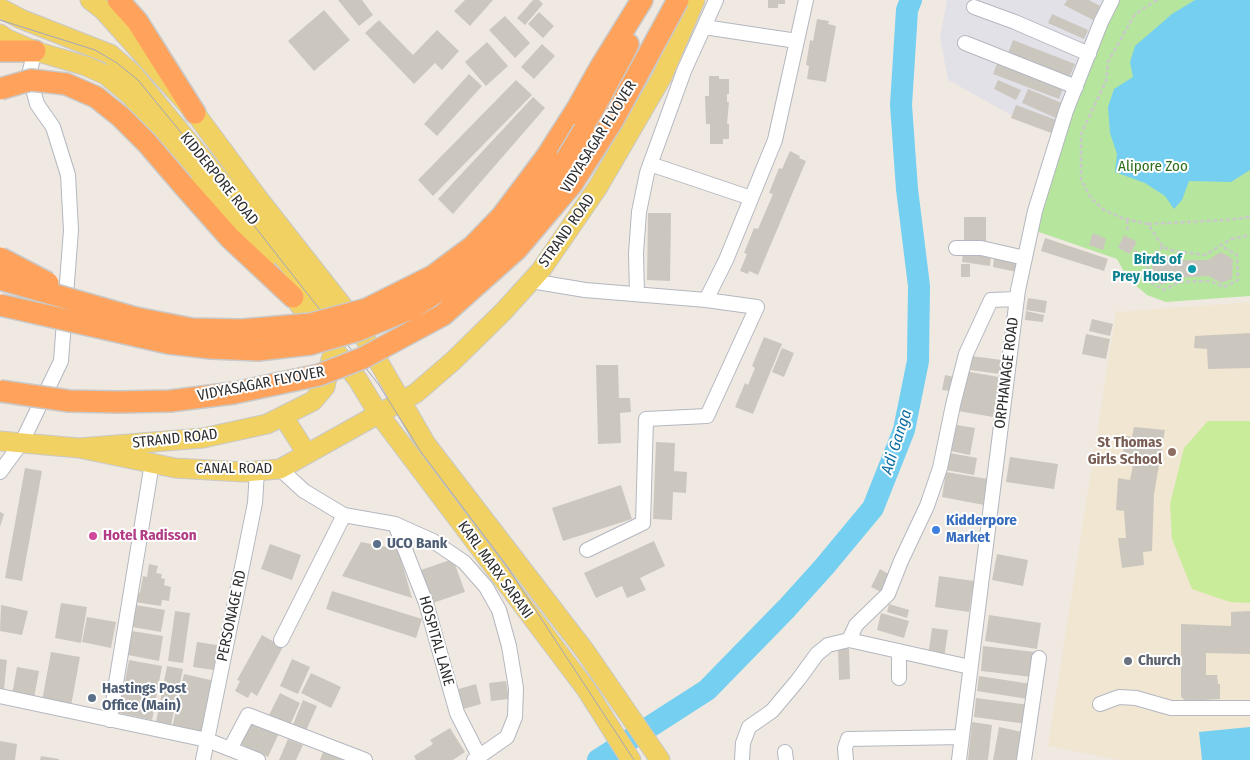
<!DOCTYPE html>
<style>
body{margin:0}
canvas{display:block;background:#efe9e1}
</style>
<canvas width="1250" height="760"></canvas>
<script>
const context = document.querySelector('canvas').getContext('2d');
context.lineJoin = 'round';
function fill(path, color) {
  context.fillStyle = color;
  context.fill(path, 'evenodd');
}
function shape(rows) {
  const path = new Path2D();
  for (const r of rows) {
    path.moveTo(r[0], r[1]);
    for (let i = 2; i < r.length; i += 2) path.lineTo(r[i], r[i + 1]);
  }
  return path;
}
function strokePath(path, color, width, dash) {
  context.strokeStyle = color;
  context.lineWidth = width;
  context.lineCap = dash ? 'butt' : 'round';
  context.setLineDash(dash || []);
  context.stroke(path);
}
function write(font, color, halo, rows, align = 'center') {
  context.font = font + ' "Fira Sans Condensed",sans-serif';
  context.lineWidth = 4;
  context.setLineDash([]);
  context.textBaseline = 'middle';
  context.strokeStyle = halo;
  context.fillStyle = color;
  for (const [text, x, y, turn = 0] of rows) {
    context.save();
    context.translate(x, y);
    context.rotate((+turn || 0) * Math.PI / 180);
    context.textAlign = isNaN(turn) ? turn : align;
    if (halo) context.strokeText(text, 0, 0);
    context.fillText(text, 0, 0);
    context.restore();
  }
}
fill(shape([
 [947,0,1110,0,1055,131,1013,116,948,80,940,37]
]), '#e3e1e8');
fill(shape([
 [1250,302,1250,760,1120,760,1048,746,1116,312]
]), '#f0e6d1');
fill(shape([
 [1117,0,1250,0,1250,296,1166,302,1147,295,1128,279,1117,259,1033,230,1067,120]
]), '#b6e59e');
fill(shape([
 [1208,421,1250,421,1250,603,1230,602,1192,589,1172,539,1170,504,1184,448]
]), '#c9ec9a');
fill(shape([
 [1195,0,1250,0,1250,170,1231,182,1189,181,1182,200,1174,209,1165,196,1145,183,1115,172,1117,154,1110,133,1108,107,1114,89,1133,77,1130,62,1135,46,1172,14],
 [1250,727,1250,760,1202,760,1199,732]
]), '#75cff0');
strokePath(shape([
 [598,760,707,690,787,608,824,567,873,508,904,430,918,361,919,286,907,189,901,105,907,10,911,0]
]), '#75cff0', 22);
fill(shape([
 [338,0,362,0,373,15,359,26],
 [465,0,493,0,470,26,454,11],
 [533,0,539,0,543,4,525,25,517,18],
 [768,0,785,0,785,4,778,4,778,8,768,8],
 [1067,0,1089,0,1102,7,1095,21,1064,5],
 [324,10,350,40,314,71,288,41],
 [539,12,554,26,543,38,528,24],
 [1052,14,1088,30,1084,39,1048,23],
 [505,16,530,43,515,58,489,30],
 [817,19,829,21,828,24,836,26,826,82,807,79,809,66,806,65,810,40,813,41],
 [379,20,413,55,437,30,459,51,442,70,435,63,414,84,365,33],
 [1013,40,1075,64,1068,80,1007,56],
 [487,42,508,66,486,86,465,62],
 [542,44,555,56,534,79,521,67],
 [998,61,1064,86,1059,99,993,74],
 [469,74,482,86,437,136,424,124],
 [709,76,719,76,719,79,729,79,729,94,727,94,727,102,729,102,727,124,729,124,729,139,723,139,723,144,710,144,710,124,706,124,705,96,709,96],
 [516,80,532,95,433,196,418,180],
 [998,80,1021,90,1016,100,994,89],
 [1028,89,1064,104,1058,119,1022,103],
 [533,97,545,108,453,214,438,199],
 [1016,105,1059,121,1054,134,1011,118],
 [790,151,800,156,799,158,806,161,758,275,749,271,748,274,740,271,747,254,744,253,754,228,758,229,773,194,769,193,779,168,782,169],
 [648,213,671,213,670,281,647,280],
 [964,217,986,217,986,245,964,245],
 [1093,233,1106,239,1103,250,1089,245],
 [1124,235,1137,242,1130,254,1118,248],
 [1045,238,1108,259,1104,271,1041,251],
 [963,252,991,256,990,266,962,262],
 [1221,252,1233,259,1232,279,1221,283,1208,276,1178,278,1162,285,1152,278,1152,261,1162,254,1179,260,1208,260],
 [994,258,1019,263,1017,272,993,267],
 [961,264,970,264,970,277,961,277],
 [1028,298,1047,301,1045,313,1026,310],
 [1026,311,1044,315,1043,322,1025,320],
 [1092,319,1113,324,1110,336,1089,331],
 [1250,333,1250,368,1208,369,1207,349,1194,348,1195,336],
 [1086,334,1110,339,1106,359,1082,354],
 [764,337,782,344,753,414,735,407,745,383,748,385,755,368,752,366],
 [782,348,794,353,784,377,772,372],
 [971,356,1002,360,1000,374,970,370],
 [596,365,618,365,619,398,630,398,631,412,620,413,621,443,598,444],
 [964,371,999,377,993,417,958,411],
 [945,375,954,377,951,391,942,390],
 [957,425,975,428,970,455,951,451],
 [1134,427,1165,430,1154,494,1152,551,1143,552,1144,565,1122,568,1118,538,1126,538,1124,511,1116,510,1118,478,1130,480,1135,455,1123,452,1126,436,1132,437],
 [656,442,675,443,674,471,687,472,686,493,673,492,672,520,653,519],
 [950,453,977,458,974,475,946,470],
 [1010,457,1058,464,1054,489,1006,482],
 [25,468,42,471,22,581,5,578],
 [946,472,988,479,984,505,942,497],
 [621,485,632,519,563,541,552,508],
 [0,512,4,514,0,527],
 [654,541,665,566,640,578,646,590,627,598,622,586,596,598,584,573],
 [361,542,398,549,412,598,342,576],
 [270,544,301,555,292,580,261,569],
 [997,554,1028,560,1023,586,992,580],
 [453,559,465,592,430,604,418,571],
 [149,564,158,566,156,573,162,574,161,578,165,579,164,585,171,587,169,601,162,600,161,606,135,602,137,592,140,593,143,576,147,577],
 [880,569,892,576,883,593,871,587],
 [939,576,974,581,969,612,935,607],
 [332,591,422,619,416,638,326,609],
 [61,603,87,607,81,643,55,638],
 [889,604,909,610,907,618,887,612],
 [1,605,28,611,22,635,0,631],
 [136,605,165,610,161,632,132,627],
 [175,611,190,613,183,663,168,661],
 [1250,611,1250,654,1206,653,1206,675,1217,675,1218,684,1220,684,1220,699,1186,701,1181,697,1181,624,1231,626,1231,612],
 [881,613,909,621,904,638,877,630],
 [989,615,1041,623,1037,649,985,641],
 [87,617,116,622,111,648,82,642],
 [932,628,948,630,944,659,928,656],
 [132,631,163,636,159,661,128,655],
 [262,635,283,647,257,696,251,692,248,698,235,691,240,681,237,680],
 [197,642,217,645,214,670,193,667],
 [983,646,1035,652,1032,677,981,671],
 [849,648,850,679,839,680,838,649],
 [51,652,80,657,71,706,42,701],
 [0,659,7,660,4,689,0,688],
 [292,659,310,667,298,694,280,686],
 [129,660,162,666,152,720,119,713],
 [167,666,183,669,171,725,156,722],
 [17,667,39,671,34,698,12,694],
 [311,673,341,687,331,708,301,693],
 [184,674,215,681,202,735,172,728],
 [979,676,1031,684,1028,699,977,691],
 [506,681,509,699,491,701,489,683],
 [476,684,481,704,460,710,455,690],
 [280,693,300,703,290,725,269,715],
 [976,698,1030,705,1027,724,974,717],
 [303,700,317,706,305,733,292,727],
 [249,718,280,731,268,757,238,743],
 [972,722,992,725,988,760,968,760],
 [999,727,1027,733,1022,760,993,760],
 [450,728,465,752,453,760,416,760,414,756,433,744,430,740],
 [288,739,303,745,296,760,279,760],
 [0,741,17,744,15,760,0,760],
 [325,746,348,755,346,760,320,760],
 [41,756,59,759,59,760,40,760]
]), '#cbc7bf');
const minor = shape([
 [974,7,1015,22,1089,54],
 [704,27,797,41],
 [965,43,1076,87],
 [650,164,751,198],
 [956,248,981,248,1025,258],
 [531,281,585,290,706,300,757,307,707,416,646,419,643,523,587,550],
 [637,294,636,253,639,212,647,173,684,71,716,0],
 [706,300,726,260,775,140,806,0],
 [280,469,304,491,344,515,395,524,433,541,464,562,486,587,499,610,509,646,516,688,515,717,507,737,474,760],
 [0,472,22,442,61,361,71,230,68,175,53,127,37,104,29,74,35,51],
 [395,524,426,603,457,713,479,756],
 [281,640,344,515],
 [849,640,856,625,888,594,901,561,927,506,940,468,953,405,966,354,991,300,1017,299],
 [899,678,899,651],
 [0,696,207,740,258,760],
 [1100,704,1119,697,1136,698,1171,708,1250,708],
 [110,720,152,463],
 [230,749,248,715,365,760],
 [785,752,786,760],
 [203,760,255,503,257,471],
 [742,760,743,743,749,727,772,711,798,680,817,654,828,645,849,640,970,667],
 [846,760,845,748,848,739,962,737],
 [959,760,1018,290,1035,211,1066,111,1101,22,1112,0],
 [1024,760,1039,658]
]);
const major = shape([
 [90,0,103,10,195,113,258,198,356,323,426,444,585,651,660,760],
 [0,8,21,19,110,54,133,74,341,328],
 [0,34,7,39,35,51,86,66,106,75,131,96,265,262],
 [284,285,358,380,378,413,586,689,631,760],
 [283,416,307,454],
 [0,441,79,448,203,438,267,424,313,401,325,387,331,359],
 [79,448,175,468,243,472,280,469,416,393,453,361,503,312,541,270,598,187,662,77,695,0]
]);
const highway = shape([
 [118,0,137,21,195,113],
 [0,51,35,51],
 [584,130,614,75,628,44],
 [547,156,577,109,600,68,642,0],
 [183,185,230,238,293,297]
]);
strokePath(minor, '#b4b7c1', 16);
strokePath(major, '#c9c9c9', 21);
strokePath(highway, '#c9c9c9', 24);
strokePath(shape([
 [1157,0,1135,14,1108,62,1106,81,1081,134,1081,180,1091,198,1104,210,1122,218,1148,224,1163,247,1174,251,1205,255,1231,239,1250,235],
 [1127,220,1128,233],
 [1148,224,1226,220,1250,217],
 [1163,247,1148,258,1147,280,1164,290,1179,282,1210,281,1224,287,1238,280,1237,255,1220,245],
 [1134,251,1148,258]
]), '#c9c9c9', 2.5, [4, 2.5]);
strokePath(minor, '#fff', 14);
strokePath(major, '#f2d163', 19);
strokePath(highway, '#ffa35c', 21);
strokePath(shape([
 [0,20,95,50,117,63,138,80,179,130,379,385,421,452,506,565,634,760]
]), '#a3a6b8', 1);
const highwayBridge = shape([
 [0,89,31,80,66,84,96,97,121,117,147,143,183,185],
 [0,258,48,283],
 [0,279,136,318,192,329,242,330,311,324,367,309,433,276,472,247,502,216,547,156],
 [0,305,168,343,211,348,258,350,311,344,356,331,410,309,445,287,480,260,512,230,555,178,584,130],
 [0,391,69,401,117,402,170,401,234,393,319,375,363,358,443,315,517,249,572,184,613,120,678,0]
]);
strokePath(highwayBridge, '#c9c9c9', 24, []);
strokePath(highwayBridge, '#ffa35c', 21);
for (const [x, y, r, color] of [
 [1192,269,5,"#0f9aa8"],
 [1172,452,5,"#8d6e63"],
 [936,530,5,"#3f7fe0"],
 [93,536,5,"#d1479c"],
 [377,544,5,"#5c6f8a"],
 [1128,661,5,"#6b7280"],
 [92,698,5,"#5c6f8a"]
]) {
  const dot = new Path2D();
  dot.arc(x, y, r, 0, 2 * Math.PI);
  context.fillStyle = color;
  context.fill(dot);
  strokePath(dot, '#fff', 2);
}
write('15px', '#2e2e2e', '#fff', [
 ["VIDYASAGAR FLYOVER",599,137,-58],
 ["KIDDERPORE ROAD",219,179,51],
 ["STRAND ROAD",567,231,-55],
 ["ORPHANAGE ROAD",1007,373,-83],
 ["VIDYASAGAR FLYOVER",261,384,-11],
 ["STRAND ROAD",175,439,-6],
 ["CANAL ROAD",234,469],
 ["KARL MARX SARANI",495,570,54],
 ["PERSONAGE RD",232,616,-78],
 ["HOSPITAL LANE",436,641,74]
]);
write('15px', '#2c6e1b', '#fff', [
 ["Alipore Zoo",1153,167]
]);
write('bold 15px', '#0d838f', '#fff', [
 ["Birds of",1182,260],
 ["Prey House",1182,277]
], 'right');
write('bold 15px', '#785e54', '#fff', [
 ["St Thomas",1162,443],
 ["Girls School",1162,460]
], 'right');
write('bold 15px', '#366cbe', '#fff', [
 ["Kidderpore",946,521],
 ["Market",946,538]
], 'left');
write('bold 15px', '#b23c85', '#fff', [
 ["Hotel Radisson",103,536]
], 'left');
write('bold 15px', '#4e5e75', '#fff', [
 ["UCO Bank",387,544],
 ["Hastings Post",102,689],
 ["Office (Main)",102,706]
], 'left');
write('bold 15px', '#5b616d', '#fff', [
 ["Church",1138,661]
], 'left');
write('italic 16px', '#0d6fa3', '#fff', [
 ["Adi Ganga",897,442,-72]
]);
</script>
